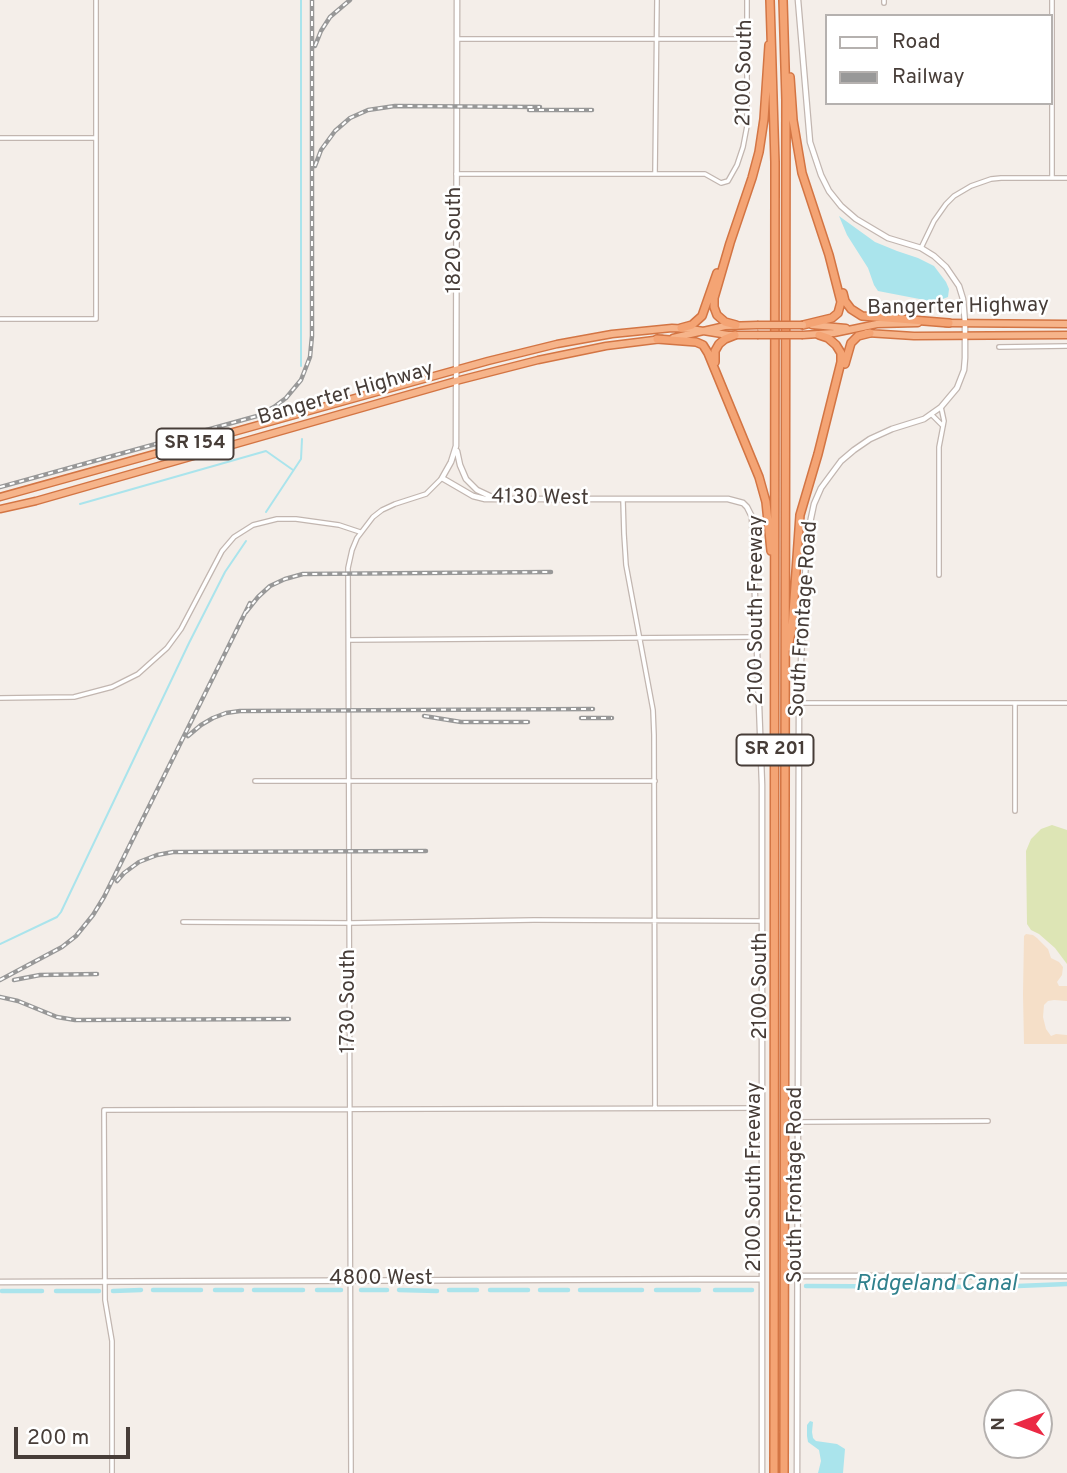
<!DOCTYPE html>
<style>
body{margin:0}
#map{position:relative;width:1067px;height:1473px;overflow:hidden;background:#f4eee9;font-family:Overpass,sans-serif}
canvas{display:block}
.legend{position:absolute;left:825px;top:14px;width:228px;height:91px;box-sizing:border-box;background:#fff;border:2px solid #b5b1af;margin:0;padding:9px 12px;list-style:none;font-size:21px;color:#473d38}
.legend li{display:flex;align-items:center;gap:14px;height:35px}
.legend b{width:35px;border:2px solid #b5b1af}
.north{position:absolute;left:983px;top:1389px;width:70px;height:70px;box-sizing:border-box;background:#fff;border:2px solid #b5b1af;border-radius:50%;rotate:270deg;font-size:19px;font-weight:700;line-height:28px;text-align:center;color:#473d38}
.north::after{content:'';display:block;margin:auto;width:24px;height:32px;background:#eb2944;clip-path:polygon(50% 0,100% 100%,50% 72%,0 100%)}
.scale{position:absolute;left:14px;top:1427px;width:116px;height:32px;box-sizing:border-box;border:4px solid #473d38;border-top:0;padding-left:9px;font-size:21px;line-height:24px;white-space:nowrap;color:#473d38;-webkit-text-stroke:5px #fff;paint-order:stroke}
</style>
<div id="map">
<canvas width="1067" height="1473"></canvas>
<ul class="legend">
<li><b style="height:9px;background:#fff"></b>Road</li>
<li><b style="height:9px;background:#989898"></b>Railway</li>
</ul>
<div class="north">N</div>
<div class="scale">200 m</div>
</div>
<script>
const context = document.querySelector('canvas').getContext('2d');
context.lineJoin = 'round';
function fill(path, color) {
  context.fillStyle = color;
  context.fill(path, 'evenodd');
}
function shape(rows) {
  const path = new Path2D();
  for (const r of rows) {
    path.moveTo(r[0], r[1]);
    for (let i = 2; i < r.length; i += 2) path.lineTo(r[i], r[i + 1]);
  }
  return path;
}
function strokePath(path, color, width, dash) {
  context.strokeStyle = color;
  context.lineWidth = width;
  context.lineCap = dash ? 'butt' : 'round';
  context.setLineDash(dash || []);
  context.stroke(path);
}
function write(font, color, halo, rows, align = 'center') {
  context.font = font + ' Overpass,sans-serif';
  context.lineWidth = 5;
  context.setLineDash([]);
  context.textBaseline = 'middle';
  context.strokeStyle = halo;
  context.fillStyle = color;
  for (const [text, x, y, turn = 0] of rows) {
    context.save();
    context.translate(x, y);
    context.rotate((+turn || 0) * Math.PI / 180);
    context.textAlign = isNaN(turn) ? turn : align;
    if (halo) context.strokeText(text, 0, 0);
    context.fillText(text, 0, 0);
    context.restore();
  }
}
fill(shape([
 [1052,825,1067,830,1067,964,1055,948,1039,934,1031,930,1027,924,1026,851,1031,839,1041,829]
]), '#dde5b5');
fill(shape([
 [1026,934,1033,935,1037,938,1048,949,1051,958,1059,962,1063,967,1062,975,1057,982,1059,986,1067,986,1067,1001,1054,1000,1048,1001,1044,1005,1043,1017,1046,1029,1051,1036,1056,1034,1067,1035,1067,1044,1024,1044,1023,994,1024,936]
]), '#f5dfc8');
fill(shape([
 [839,216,875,242,897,251,918,258,934,266,946,282,949,289,948,297,935,302,878,291,874,285,868,268,847,235],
 [810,1421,813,1422,812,1432,813,1438,816,1441,837,1444,845,1449,843,1473,818,1473,821,1461,819,1450,808,1442,807,1436,807,1425]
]), '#aae4ec');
strokePath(shape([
 [301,0,301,366],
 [80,504,266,451,293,470],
 [266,512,301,459,302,439],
 [0,944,57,917,61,912,189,643,225,572,246,541]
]), '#aae4ec', 2);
strokePath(shape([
 [806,1286,993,1287,1067,1284],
 [153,1290,201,1290],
 [215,1290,242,1290],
 [254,1290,303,1290],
 [317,1290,341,1290],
 [361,1290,387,1290],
 [399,1290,437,1291],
 [449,1290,477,1290],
 [490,1290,528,1290],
 [540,1290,568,1290],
 [580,1290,642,1290],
 [656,1290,699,1290],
 [715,1290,752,1290],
 [2,1291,42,1291],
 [56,1291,99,1291],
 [113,1291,141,1290]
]), '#aae4ec', 4.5);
const minor = shape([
 [884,0,884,3],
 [457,39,748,39],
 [0,138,96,138],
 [456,174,705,174,721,183,728,181,737,165,743,147,747,126,747,0],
 [655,174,657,0],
 [1052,178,1052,0],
 [921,248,934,221,946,204,954,196,971,186,991,179,1001,178,1067,178],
 [0,319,96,319,96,0],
 [999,347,1067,346],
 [931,414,943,426],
 [623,500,624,534,626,565,653,710,654,735,655,1108],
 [939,575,939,447,944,421,941,407],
 [349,640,756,637],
 [0,698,74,697,112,687,138,674,167,648,181,629,222,551,234,537,253,525,277,519,296,519,339,525,360,532],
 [799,703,1067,703],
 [1015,703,1015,811],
 [255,781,655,781],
 [183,922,350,923,534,920,762,921],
 [797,1122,988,1121],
 [112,1473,112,1341,105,1300,104,1110,762,1108],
 [351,1473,348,568,352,550,357,538,373,517,382,510,395,504,426,494,442,478]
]);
const tertiary = shape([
 [457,0,456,446,451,462,442,478,473,496,485,499,728,499,743,503,747,507,752,517,762,785,762,1473],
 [457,451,460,465,466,479,477,490,494,498],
 [797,1276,1067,1276],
 [0,1282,761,1279],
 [797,1473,799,703,807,537,814,504,821,488,841,461,854,450,870,439,892,429,924,419,941,407,957,388,964,370,965,358,965,323,963,299,959,286,946,267,934,256,921,248,888,238,856,219,841,206,829,191,821,175,810,142,798,0]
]);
const trunk = shape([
 [946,323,1067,324],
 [812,325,846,328],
 [867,333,914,336,1067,335],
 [803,335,834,333,877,324,918,323],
 [673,338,725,326,757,325],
 [0,497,488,361,557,344,612,334,672,328,691,329,728,335,757,335],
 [0,509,36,501,456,381,538,360,606,346,662,339]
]);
const motorway = shape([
 [770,0,775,162,774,1473],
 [783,0,786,100,784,1473],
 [790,77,793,120,802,173,829,255,841,302,838,313,832,318,803,325],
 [843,293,845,301,851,309,862,316,949,323],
 [736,325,725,322,717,315,714,307,714,298,730,243,752,178,759,152,764,119,769,45],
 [681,328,692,325,702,316,717,273],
 [657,339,696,342,703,345,708,353,759,477,766,502,771,551],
 [715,362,715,351,719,344,725,339,735,335],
 [845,364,851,343,858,336,870,333],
 [788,647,792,628,800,515,818,454,841,362,841,353,836,345,828,338,819,335]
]);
strokePath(minor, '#c2b6b0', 6);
strokePath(tertiary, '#c2b6b0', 7);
strokePath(trunk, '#d37544', 9);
strokePath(motorway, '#d37544', 10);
strokePath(minor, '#fff', 3.5);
strokePath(tertiary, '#fff', 4.5);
strokePath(trunk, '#f6b48a', 6);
strokePath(motorway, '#f4a474', 7);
const rail = shape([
 [315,46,321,31,330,17,350,0],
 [529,110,592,110],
 [315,166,321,150,335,131,350,118,368,110,395,106,540,107],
 [0,487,257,416,274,407,286,398,301,380,310,357,312,336,312,0],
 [246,612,258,597,270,586,285,579,303,574,551,572],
 [424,716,461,722,528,722],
 [581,718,612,718],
 [188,736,201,725,213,718,226,713,240,711,593,709],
 [117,881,124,873,139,862,157,855,173,852,426,851],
 [0,980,62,947,76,936,93,915,104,897,250,603],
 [14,980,40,975,97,974],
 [0,997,18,1001,57,1017,75,1020,289,1019]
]);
strokePath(rail, '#989898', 4.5);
strokePath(rail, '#fff', 2, [5]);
const trunkBridge = shape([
 [757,325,803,325],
 [757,335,803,335]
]);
strokePath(trunkBridge, '#d37544', 9, []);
strokePath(trunkBridge, '#f6b48a', 6);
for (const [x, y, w] of [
 [195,444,77],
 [775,750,77]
]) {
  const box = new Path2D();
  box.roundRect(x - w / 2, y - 15.5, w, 31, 5);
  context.fillStyle = '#fff';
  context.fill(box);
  strokePath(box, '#473d38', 2);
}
write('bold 19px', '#473d38', null, [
 ["SR 154",195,444],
 ["SR 201",775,750]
]);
write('21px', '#473d38', '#fff', [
 ["2100 South",746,73,-89],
 ["1820 South",456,240,-90],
 ["Bangerter Highway",958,308,-1],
 ["Bangerter Highway",346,395,-16],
 ["4130 West",540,499,1],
 ["2100 South Freeway",758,610,-90],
 ["South Frontage Road",805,619,-86],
 ["2100 South",762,986,-90],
 ["1730 South",350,1001,-90],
 ["2100 South Freeway",756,1177,-90],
 ["South Frontage Road",797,1185,-90],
 ["4800 West",381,1280]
]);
write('italic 23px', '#30818d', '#fff', [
 ["Ridgeland Canal",936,1285]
]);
</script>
